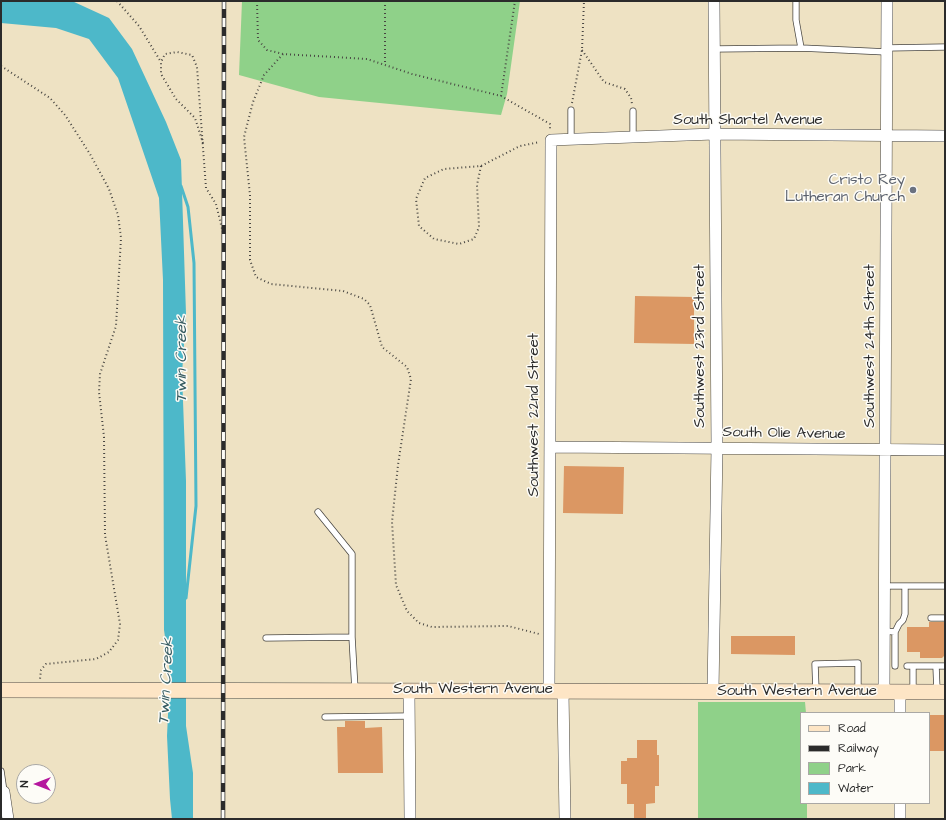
<!DOCTYPE html>
<style>
body{margin:0}
#map{position:relative;width:946px;height:820px;overflow:hidden;background:#eee2c3;font-family:"Architects Daughter",sans-serif}
canvas{display:block}
.frame{position:absolute;inset:0;border:2px solid #2b2b2b;pointer-events:none}
.legend{position:absolute;left:800px;top:712px;width:130px;height:92px;box-sizing:border-box;background:#fdfcf7;border:1px solid #a9a8a5;margin:0;padding:5px 7px;list-style:none;font-size:12px;color:#2b2b2b}
.legend li{display:flex;align-items:center;gap:8px;height:20px}
.legend b{width:20px;border:1px solid #a9a8a5}
.north{position:absolute;left:16px;top:764px;width:40px;height:40px;box-sizing:border-box;background:#fdfcf7;border:1px solid #a9a8a5;border-radius:50%;rotate:270deg;font-size:11px;font-weight:700;line-height:16px;text-align:center;color:#2b2b2b}
.north::after{content:'';display:block;margin:auto;width:14px;height:18px;background:#b5179e;clip-path:polygon(50% 0,100% 100%,50% 72%,0 100%)}
</style>
<div id="map">
<canvas width="946" height="820"></canvas>
<div class="frame"></div>
<ul class="legend">
<li><b style="height:5px;background:#fde5c5"></b>Road</li>
<li><b style="height:5px;background:#2b2b2b"></b>Railway</li>
<li><b style="height:11px;background:#8fd189"></b>Park</li>
<li><b style="height:11px;background:#4db8c9"></b>Water</li>
</ul>
<div class="north">N</div>
</div>
<script>
const context = document.querySelector('canvas').getContext('2d');
context.lineJoin = 'round';
function fill(path, color) {
  context.fillStyle = color;
  context.fill(path, 'evenodd');
}
function shape(rows) {
  const path = new Path2D();
  for (const r of rows) {
    path.moveTo(r[0], r[1]);
    for (let i = 2; i < r.length; i += 2) path.lineTo(r[i], r[i + 1]);
  }
  return path;
}
function strokePath(path, color, width, dash) {
  context.strokeStyle = color;
  context.lineWidth = width;
  context.lineCap = dash ? 'butt' : 'round';
  context.setLineDash(dash || []);
  context.stroke(path);
}
function write(font, color, halo, rows, align = 'center') {
  context.font = font + ' "Architects Daughter",sans-serif';
  context.lineWidth = 3;
  context.setLineDash([]);
  context.textBaseline = 'middle';
  context.strokeStyle = halo;
  context.fillStyle = color;
  for (const [text, x, y, turn = 0] of rows) {
    context.save();
    context.translate(x, y);
    context.rotate((+turn || 0) * Math.PI / 180);
    context.textAlign = isNaN(turn) ? turn : align;
    if (halo) context.strokeText(text, 0, 0);
    context.fillText(text, 0, 0);
    context.restore();
  }
}
fill(shape([
 [242,1,520,1,507,94,501,115,319,97,239,75],
 [698,702,805,702,806,713,801,713,801,803,807,803,807,819,698,819]
]), '#8fd189');
fill(shape([
 [1,1,72,1,109,18,132,49,166,122,181,160,186,314,182,374,186,481,186,726,193,773,193,819,172,819,170,799,167,736,170,672,164,630,163,280,159,198,118,78,89,39,56,28,1,23]
]), '#4db8c9');
strokePath(shape([
 [181,186,188,207,194,263,196,506,186,598]
]), '#4db8c9', 3);
fill(shape([
 [635,296,694,297,694,344,634,343],
 [564,466,624,467,623,514,563,513],
 [929,622,944,622,944,656,942,658,920,658,920,652,907,652,907,627,929,627],
 [731,636,795,636,795,655,731,654],
 [929,715,945,715,945,751,929,751],
 [345,721,365,721,365,728,382,727,383,773,338,773,337,727,345,727],
 [637,740,657,740,657,755,659,755,659,786,655,786,655,803,646,804,646,819,634,819,634,804,627,804,627,784,621,784,621,761,627,761,627,758,637,758]
]), '#db9763');
const lane = shape([
 [796,1,796,20,801,48],
 [886,48,945,47],
 [714,49,801,48,887,52],
 [633,111,633,137],
 [571,139,571,110],
 [318,512,352,554,352,637],
 [885,586,945,586],
 [931,618,945,618],
 [884,631,895,632,899,624,903,620,905,614,905,586],
 [895,632,895,666],
 [266,638,352,637,355,690],
 [907,666,945,666],
 [913,666,913,691],
 [936,666,937,691],
 [816,691,815,664,858,663,858,690],
 [325,717,410,716],
 [1,771,4,792]
]);
const street = shape([
 [550,447,945,450],
 [409,690,410,819],
 [549,691,551,140,714,134,945,136],
 [563,691,565,819],
 [713,691,717,448,714,1],
 [884,692,887,1],
 [900,692,900,713],
 [1,792,4,792,8,819],
 [900,803,900,819]
]);
const secondary = shape([
 [1,690,945,692]
]);
strokePath(lane, '#484642', 7);
strokePath(street, '#484642', 12);
strokePath(secondary, '#484642', 16);
strokePath(shape([
 [117,1,139,26,161,62],
 [257,1,258,40,267,50,283,54,367,59,412,74,501,96,550,124,550,130],
 [385,1,385,65],
 [582,50,604,82,625,89,631,98,632,104],
 [283,54,264,75,253,102,244,137,250,195,250,260,256,277,271,284,343,291,364,299,370,305,382,347,407,367,411,379,398,465,392,522,396,585,407,611,419,623,432,627,508,626,539,634],
 [1,66,50,98,65,115,90,154,109,189,118,215,121,238,116,326,100,374,99,392,104,437,105,535,120,624,118,640,109,652,96,659,46,664,41,670,40,679],
 [501,96,515,1],
 [572,103,582,50,584,1],
 [203,143,195,118,176,99,161,74,161,62,165,54,177,52,192,55,197,67,206,188,216,204,224,237],
 [481,166,477,185,479,227,474,239,459,244,434,239,419,226,416,199,425,178,444,169,481,166,520,146,540,142]
]), '#484642', 2, [1, 3]);
strokePath(lane, '#fff', 5.5);
strokePath(street, '#fff', 11);
strokePath(secondary, '#fde5c5', 15);
const rail = shape([
 [223,819,224,1]
]);
strokePath(rail, '#2b2b2b', 4.5);
strokePath(rail, '#fdfcf7', 3, [9]);
for (const [x, y, r, color] of [
 [913,190,4,"#6b7280"]
]) {
  const dot = new Path2D();
  dot.arc(x, y, r, 0, 2 * Math.PI);
  context.fillStyle = color;
  context.fill(dot);
  strokePath(dot, '#fdfcf7', 1.5);
}
write('15px', '#2b2b2b', '#fdfcf7', [
 ["South Shartel Avenue",748,121],
 ["Southwest 23rd Street",701,346,-90],
 ["Southwest 24th Street",871,346,-90],
 ["Southwest 22nd Street",535,415,-90],
 ["South Olie Avenue",784,434,1],
 ["South Western Avenue",473,690],
 ["South Western Avenue",797,692]
]);
write('15px', '#5b616d', '#fdfcf7', [
 ["Cristo Rey",905,181],
 ["Lutheran Church",905,198]
], 'right');
write('italic 16px', '#375c62', '#fdfcf7', [
 ["Twin Creek",183,359,-90],
 ["Twin Creek",167,681,-87]
]);
</script>
